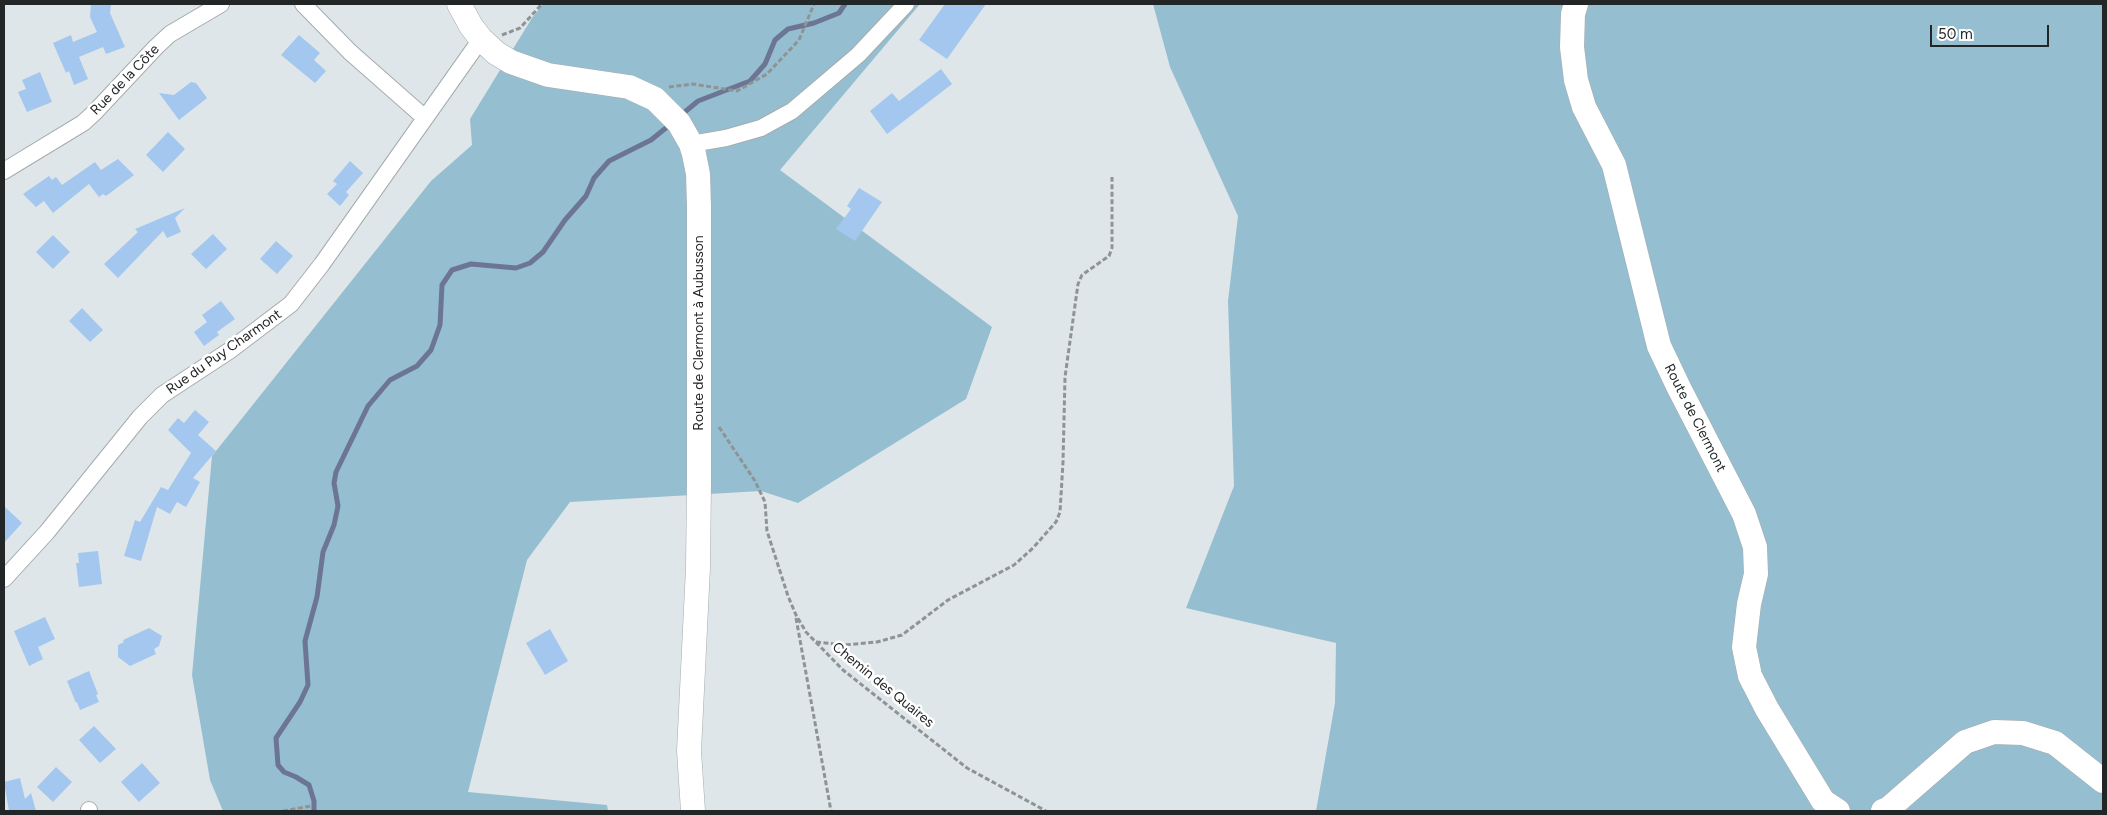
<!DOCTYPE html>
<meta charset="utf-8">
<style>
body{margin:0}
#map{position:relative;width:2107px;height:815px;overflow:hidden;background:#dfe6e9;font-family:Figtree,sans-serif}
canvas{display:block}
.frame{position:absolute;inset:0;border:5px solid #232627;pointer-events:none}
.scale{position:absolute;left:1930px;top:25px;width:119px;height:22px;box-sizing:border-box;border:2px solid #232627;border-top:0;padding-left:6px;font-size:15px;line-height:18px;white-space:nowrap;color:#232627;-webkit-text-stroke:4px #fff;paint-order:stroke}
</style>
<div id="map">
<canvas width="2107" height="815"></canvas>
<div class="frame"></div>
<div class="scale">50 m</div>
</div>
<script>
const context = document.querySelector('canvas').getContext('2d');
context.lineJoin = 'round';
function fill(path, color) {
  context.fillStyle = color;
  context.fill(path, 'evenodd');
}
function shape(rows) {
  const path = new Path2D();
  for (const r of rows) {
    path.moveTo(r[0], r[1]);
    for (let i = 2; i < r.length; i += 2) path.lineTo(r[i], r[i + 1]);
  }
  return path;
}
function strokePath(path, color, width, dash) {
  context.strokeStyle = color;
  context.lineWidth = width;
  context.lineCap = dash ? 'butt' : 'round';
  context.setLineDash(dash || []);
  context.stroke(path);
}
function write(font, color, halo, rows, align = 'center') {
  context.font = font + ' Figtree,sans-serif';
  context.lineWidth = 5;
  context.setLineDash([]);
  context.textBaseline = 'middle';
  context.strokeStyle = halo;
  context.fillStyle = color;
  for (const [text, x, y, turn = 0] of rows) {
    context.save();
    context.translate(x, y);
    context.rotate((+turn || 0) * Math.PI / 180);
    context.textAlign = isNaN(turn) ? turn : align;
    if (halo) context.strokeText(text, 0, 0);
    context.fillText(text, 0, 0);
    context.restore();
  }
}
fill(shape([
 [543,4,920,4,780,170,992,327,966,399,798,503,761,491,570,502,527,560,468,792,607,805,608,811,223,811,210,780,192,675,212,456,431,181,472,145,470,119,532,18],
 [1153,4,2103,4,2103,811,1316,811,1335,703,1336,643,1186,608,1234,486,1228,301,1238,216,1170,67]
]), '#95bfd1');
strokePath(shape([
 [680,116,698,101,750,81,765,64,775,40,788,29,814,23,839,13,845,4],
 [314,811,314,801,309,785,296,777,284,772,278,765,276,738,300,702,308,685,305,641,317,597,323,552,334,525,338,506,334,483,336,472,368,406,390,380,417,366,431,350,440,325,442,285,452,270,471,264,516,268,530,263,543,252,565,220,586,196,594,178,609,161,651,140,672,123]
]), '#6d7595', 5);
fill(shape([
 [91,4,111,4,110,13,125,47,106,54,103,47,79,57,88,79,74,85,69,71,66,73,53,43,71,35,73,42,97,32,90,17],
 [945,4,986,4,947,59,919,40],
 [299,35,320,53,314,60,326,71,315,83,281,55],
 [941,69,952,84,887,134,870,111,892,93,899,101],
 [40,72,52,102,27,112,18,92,26,89,22,80],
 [191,82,196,83,207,98,179,120,159,93,174,95],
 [168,132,185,149,163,172,146,155],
 [118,159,134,175,106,196,103,194,99,197,89,184,53,213,44,201,36,207,23,194,49,176,52,180,56,177,62,185,95,162,101,170],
 [350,161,363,173,346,192,349,195,340,206,327,194,337,184,333,181],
 [859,188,882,202,855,241,836,229,851,209,847,206],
 [185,208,175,218,181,232,167,238,163,231,118,278,104,264,138,232,135,229],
 [213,234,227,249,206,269,191,254],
 [53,235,70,252,53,269,36,252],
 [276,241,293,256,277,274,260,259],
 [221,301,235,319,217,332,219,335,204,346,194,332,207,322,202,315],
 [82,308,103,330,90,342,69,321],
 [195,410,209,422,198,435,216,451,193,478,200,482,186,507,177,502,170,514,157,507,141,561,124,556,135,520,140,522,161,487,168,490,191,453,168,430,178,418,184,423],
 [4,506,22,523,4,543],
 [98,551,102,584,79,587,76,563,79,563,78,553],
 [45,617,55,639,38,647,43,659,29,666,14,631],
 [149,628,162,636,159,646,154,649,156,654,130,666,118,657,118,645,124,642,123,640],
 [550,629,568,661,545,675,526,643],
 [89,671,98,694,96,695,99,702,80,710,77,702,76,703,67,681],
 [94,726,116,749,100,763,79,740],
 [142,763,160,783,139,802,121,782],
 [56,767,72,782,53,802,37,787],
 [20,778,25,799,31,793,36,811,9,811,4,782]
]), '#a3c7ee');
const street = shape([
 [303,4,350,52,425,118],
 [691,144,726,138,761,128,792,111,858,55,906,4],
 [4,171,83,123,94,113,156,47,170,34,221,4],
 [4,579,47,532,140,417,162,395,229,351,291,304,322,264,481,39],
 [89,810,89,811]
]);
const secondary = shape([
 [459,4,471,26,481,39,496,53,511,62,548,75,629,87,655,99,679,123,691,144,694,154,698,174,699,206,699,482,698,568,689,751,693,811],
 [1576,4,1573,14,1572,47,1576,80,1584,107,1614,165,1659,346,1679,388,1744,514,1755,547,1756,574,1749,604,1744,647,1750,676,1767,709,1823,801,1838,811],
 [1883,811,1888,809,1965,742,1994,732,2023,733,2055,743,2103,781]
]);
strokePath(street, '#a5abae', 18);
strokePath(secondary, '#a5abae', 25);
strokePath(shape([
 [502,35,520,28,542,4],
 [669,87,693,84,737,91,767,74,799,40,814,4],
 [719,427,755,481,765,502,767,531,788,596,796,615,806,632,843,670,967,768,1046,811],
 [796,618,831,811],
 [816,642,844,645,877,642,902,635,948,600,1014,565,1033,548,1056,522,1060,512,1063,462,1065,377,1078,284,1082,275,1109,256,1112,248,1112,177],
 [283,811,311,806]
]), '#8e9395', 3, [5, 2.5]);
strokePath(street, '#fff', 16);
strokePath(secondary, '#fff', 24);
write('14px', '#232627', '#fff', [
 ["Rue de la Côte",125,80,-46],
 ["Route de Clermont à Aubusson",699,333,-90],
 ["Rue du Puy Charmont",224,352,-35],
 ["Route de Clermont",1695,418,63],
 ["Chemin des Quaires",883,685,39]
]);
</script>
